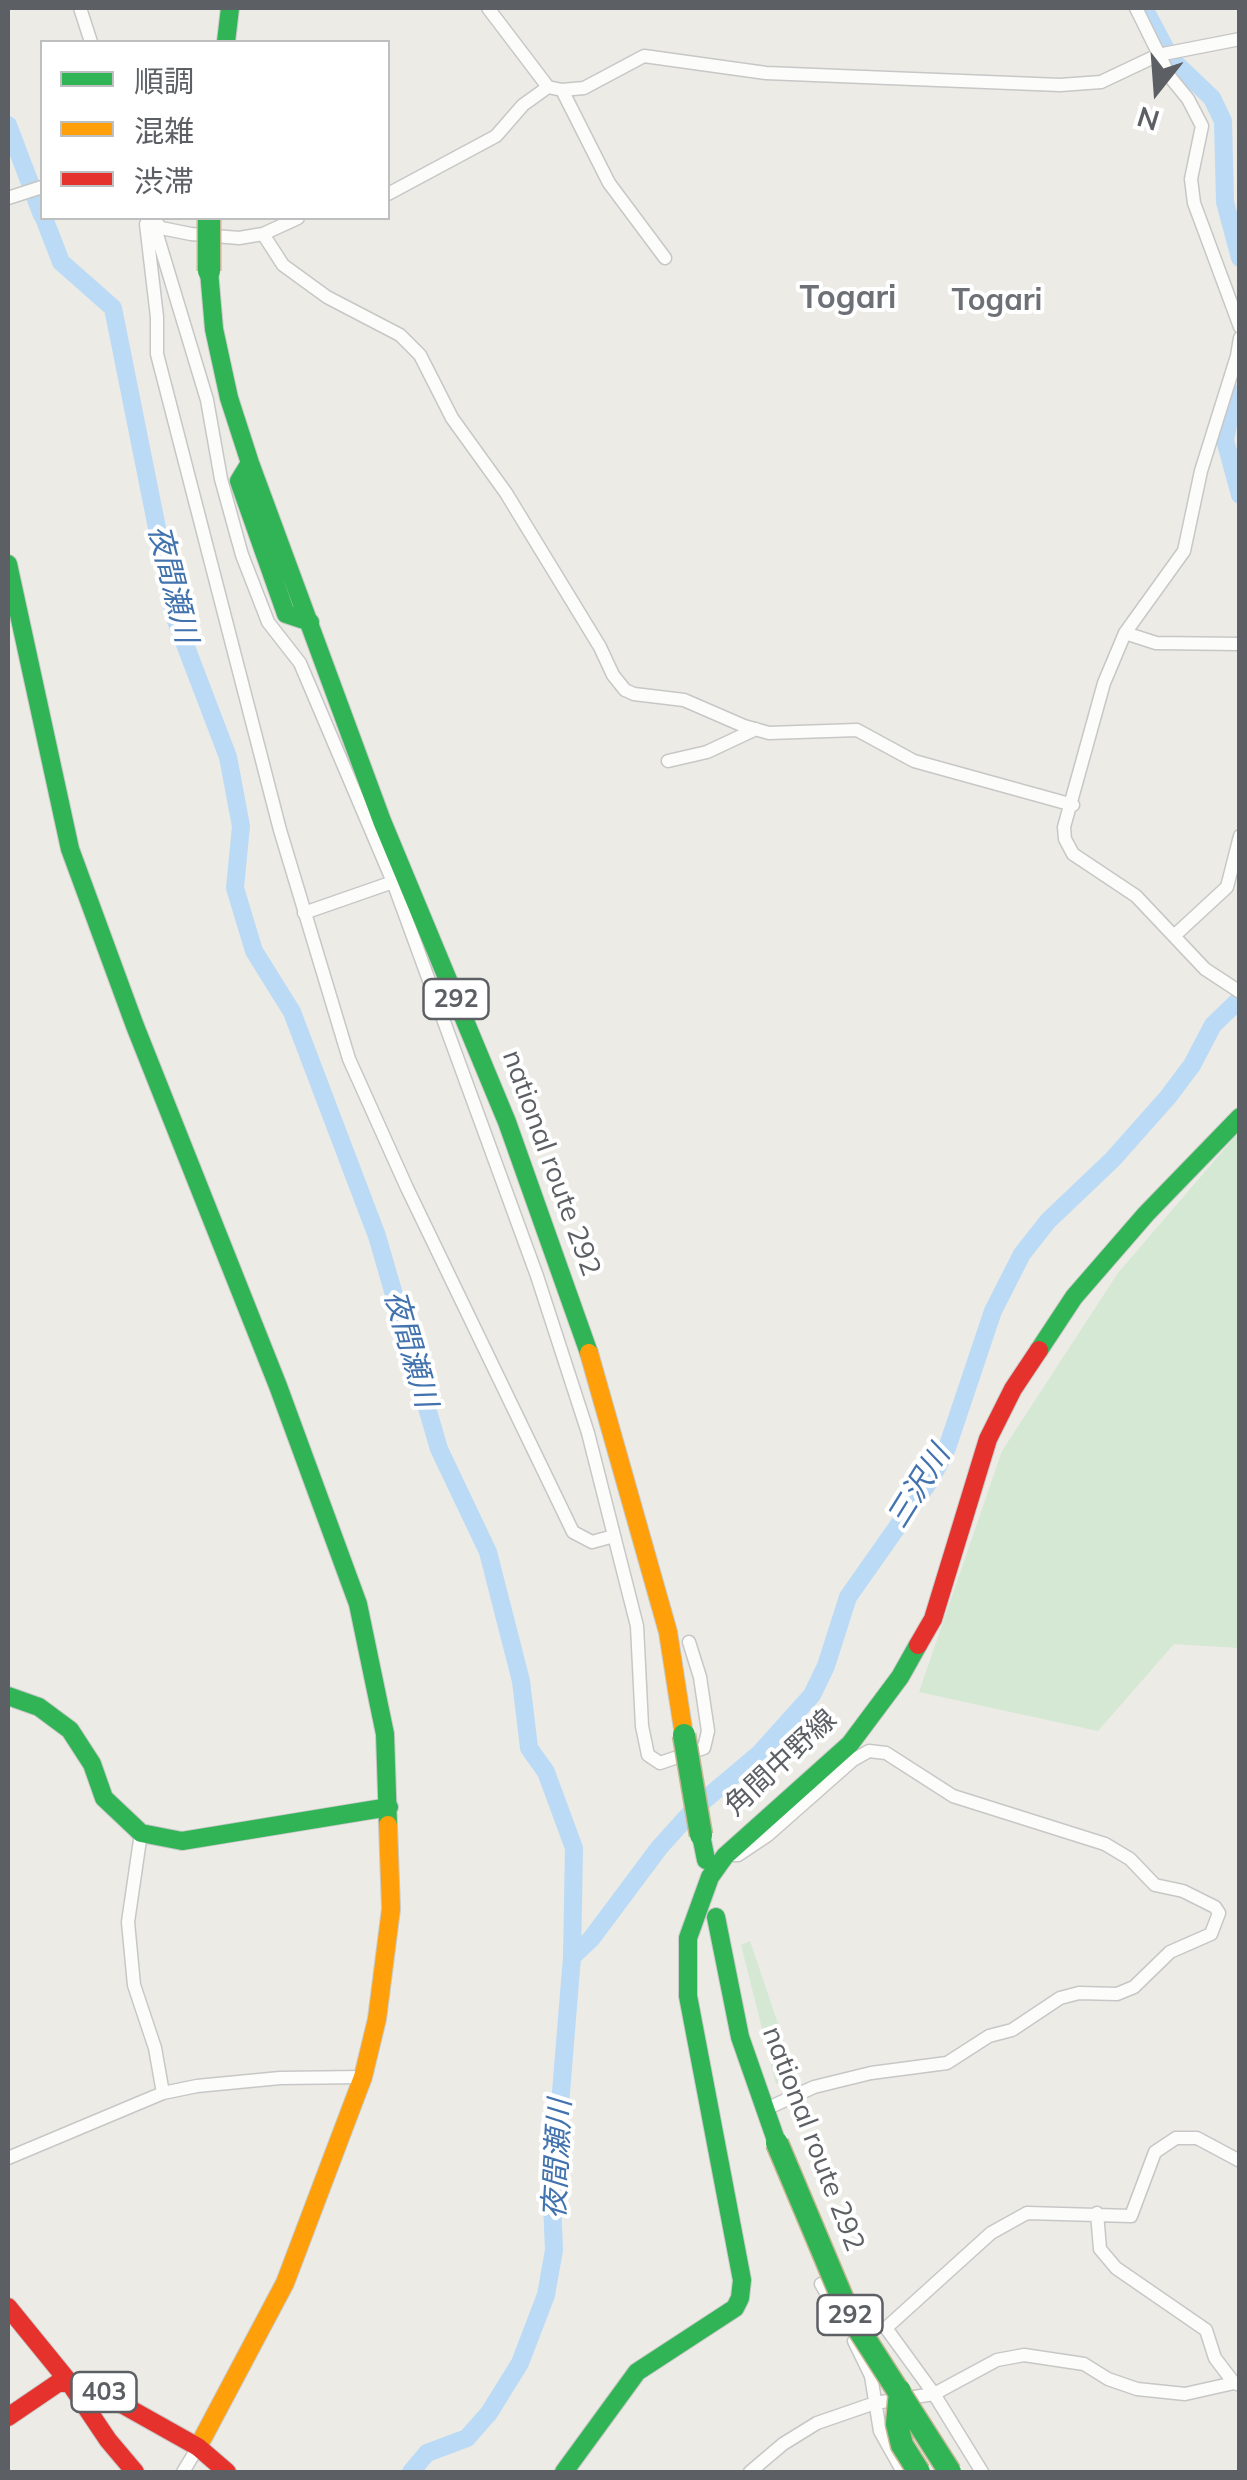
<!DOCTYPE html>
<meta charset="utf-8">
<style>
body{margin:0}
#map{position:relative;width:1247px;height:2480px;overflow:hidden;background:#ecebe6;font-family:Mulish,"Noto Sans JP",sans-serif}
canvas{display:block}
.frame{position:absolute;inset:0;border:10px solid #5c5f64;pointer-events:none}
.legend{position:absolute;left:40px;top:40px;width:350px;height:180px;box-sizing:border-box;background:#fff;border:2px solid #bebfc1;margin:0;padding:12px 18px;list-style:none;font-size:30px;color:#5c5f64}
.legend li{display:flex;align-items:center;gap:20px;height:50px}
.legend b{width:50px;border:2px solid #bebfc1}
.north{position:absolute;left:1107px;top:40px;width:100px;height:100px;-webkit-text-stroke:8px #fff;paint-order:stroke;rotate:197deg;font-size:28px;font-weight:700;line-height:40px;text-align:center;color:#5c5f64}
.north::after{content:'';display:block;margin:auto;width:35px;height:45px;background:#5c5f64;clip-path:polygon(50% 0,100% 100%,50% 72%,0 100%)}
</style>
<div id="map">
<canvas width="1247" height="2480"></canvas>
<div class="frame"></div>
<ul class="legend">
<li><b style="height:12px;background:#30b455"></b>順調</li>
<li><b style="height:12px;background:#ff9f0a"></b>混雑</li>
<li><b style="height:12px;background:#e5322d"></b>渋滞</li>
</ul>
<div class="north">N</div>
</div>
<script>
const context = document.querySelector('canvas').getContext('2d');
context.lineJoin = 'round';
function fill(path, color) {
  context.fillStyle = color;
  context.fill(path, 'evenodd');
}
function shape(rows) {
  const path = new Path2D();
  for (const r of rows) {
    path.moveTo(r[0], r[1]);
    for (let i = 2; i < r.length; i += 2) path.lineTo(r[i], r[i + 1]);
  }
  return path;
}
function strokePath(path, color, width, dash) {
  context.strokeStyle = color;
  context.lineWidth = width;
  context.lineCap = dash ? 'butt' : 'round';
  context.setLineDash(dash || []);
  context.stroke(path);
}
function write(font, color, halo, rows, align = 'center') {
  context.font = font + ' Mulish,"Noto Sans JP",sans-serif';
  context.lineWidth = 8;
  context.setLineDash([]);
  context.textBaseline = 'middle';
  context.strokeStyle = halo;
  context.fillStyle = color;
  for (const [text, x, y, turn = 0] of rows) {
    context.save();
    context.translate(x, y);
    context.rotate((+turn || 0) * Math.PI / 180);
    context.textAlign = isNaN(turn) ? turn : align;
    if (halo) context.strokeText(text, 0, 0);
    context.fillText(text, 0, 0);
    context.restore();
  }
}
fill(shape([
 [1239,1132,1239,1648,1174,1644,1098,1731,919,1692,1002,1451,1118,1273],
 [750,1941,797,2080,776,2084,741,1945]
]), '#d4e8d3');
strokePath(shape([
 [1144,8,1171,59,1212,98,1223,121,1225,202,1240,258],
 [8,125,42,215],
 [44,218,61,262,113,308,175,618,228,757,241,826,235,888,254,951,292,1012,377,1236,439,1449,488,1552,521,1681,529,1748,546,1772,574,1848,572,1957,552,2203,554,2250,546,2295,520,2363,489,2413,467,2438,427,2453,411,2472],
 [1240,393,1231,410,1225,440,1240,495],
 [572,1957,591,1939,659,1848,695,1808,759,1754,812,1695,826,1666,848,1597,931,1479,947,1448,993,1311,1022,1254,1048,1221,1113,1159,1168,1097,1192,1065,1213,1025,1240,999]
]), '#badaf6', 18);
const street = shape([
 [80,8,91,42],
 [488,8,548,87,562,90,584,88,644,56,766,73,1060,85,1101,82,1158,55,1240,39],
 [1136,8,1170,77,1188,99,1202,126,1191,179,1194,203,1240,327],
 [562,90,609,183,665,258],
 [388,194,496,136,523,105,548,87],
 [8,198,42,187],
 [152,218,207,400,221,479,242,555,268,622,300,663,393,882,537,1276,588,1433,637,1626,642,1726,648,1755,660,1763,704,1748,708,1731,700,1677,689,1642],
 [152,218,146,224,157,317,157,354,280,830,349,1059,407,1188,573,1532,592,1542,614,1536],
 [154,220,161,228,191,234,239,238,263,234,298,218],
 [263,234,283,265,327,297,400,335,420,355,452,418,506,493,600,647,613,675,625,690,634,694,684,700,744,726,769,733,857,730,914,761,1073,805],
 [1240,338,1237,356,1201,471,1184,551,1125,633,1104,683,1064,827,1065,839,1073,854,1136,896,1205,969,1240,992],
 [1125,633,1156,643,1240,644],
 [668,761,707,752,756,729],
 [304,913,393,882],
 [1174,936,1227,887,1240,836],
 [728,1855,738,1855,768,1835,853,1760,869,1751,886,1753,953,1796,1105,1844,1130,1859,1155,1885,1183,1891,1215,1907,1219,1913,1211,1934,1170,1952,1134,1987,1117,1994,1079,1993,1060,1998,1012,2030,989,2036,947,2063,871,2073,814,2087,766,2109],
 [163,2093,197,2086,280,2078,363,2077],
 [8,2158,163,2093,155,2048,134,1985,128,1922,141,1833],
 [1097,2213,1100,2249,1116,2268,1206,2330,1215,2358,1234,2383],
 [821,2284,839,2315],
 [854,2341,871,2376,880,2431,903,2472],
 [183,2472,198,2447],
 [750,2472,783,2444,817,2423,875,2403,934,2394,997,2360,1024,2355,1084,2364,1108,2379,1137,2389,1185,2394,1234,2383,1240,2385],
 [982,2472,934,2394,886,2328,991,2233,1027,2213,1131,2216,1155,2152,1176,2138,1197,2138,1240,2161]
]);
const fast = shape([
 [226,42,230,8],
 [209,271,214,329,229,398,250,463,382,821,507,1122,589,1353],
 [250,463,239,481,286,614,310,622],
 [8,564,70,849,135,1026,278,1386,358,1604,385,1734,388,1825],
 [1039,1350,1074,1297,1146,1214,1240,1117],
 [8,1696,39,1707,70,1730,92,1764,104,1798,141,1833,182,1841,389,1807],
 [701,1835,706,1860],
 [716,1917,740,2037,777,2143],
 [564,2472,637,2372,735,2308,740,2298,742,2280,688,1996,688,1938,710,1877,725,1856,850,1744,900,1677,918,1645]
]);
const slow = shape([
 [589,1353,668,1632,684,1735],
 [198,2447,285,2283,363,2077,377,2019,391,1909,388,1825]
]);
const jam = shape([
 [918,1645,933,1619,988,1439,1013,1389,1039,1350],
 [8,2307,69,2382,108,2440,135,2472],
 [8,2417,58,2383,84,2383,198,2447,227,2472]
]);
strokePath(street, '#c7c7c7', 15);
strokePath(fast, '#c8c9c8', 20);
strokePath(slow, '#c8c9c8', 20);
strokePath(jam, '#c8c9c8', 20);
strokePath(street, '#fcfcfb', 12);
strokePath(fast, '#30b455', 18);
strokePath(slow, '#ff9f0a', 18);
strokePath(jam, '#e5322d', 18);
const fastBridge = shape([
 [209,218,209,271],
 [684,1735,701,1835],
 [777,2143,849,2314,950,2472],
 [900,2391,897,2424,902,2445,919,2472]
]);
strokePath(fastBridge, '#c3b794', 25, []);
strokePath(fastBridge, '#30b455', 22);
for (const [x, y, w] of [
 [456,999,65],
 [850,2315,65],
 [104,2392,65]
]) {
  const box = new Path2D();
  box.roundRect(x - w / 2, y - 20, w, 40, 8);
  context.fillStyle = '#fff';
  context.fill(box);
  strokePath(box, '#5c5f64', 2.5);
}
write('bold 25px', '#5c5f64', null, [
 ["292",456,999],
 ["292",850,2315],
 ["403",104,2392]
]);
write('28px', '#5c5f64', '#fff', [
 ["national route 292",551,1163,70],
 ["角間中野線",781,1763,-43],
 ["national route 292",813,2139,69]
]);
write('bold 30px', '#6d7176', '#fff', [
 ["Togari",997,301]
]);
write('italic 30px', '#4273ae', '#fff', [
 ["夜間瀬川",172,584,76],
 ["夜間瀬川",410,1349,74],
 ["三沢川",919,1487,-58],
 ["夜間瀬川",558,2159,-87]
]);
write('bold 32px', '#6d7176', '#fff', [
 ["Togari",848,298]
]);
</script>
